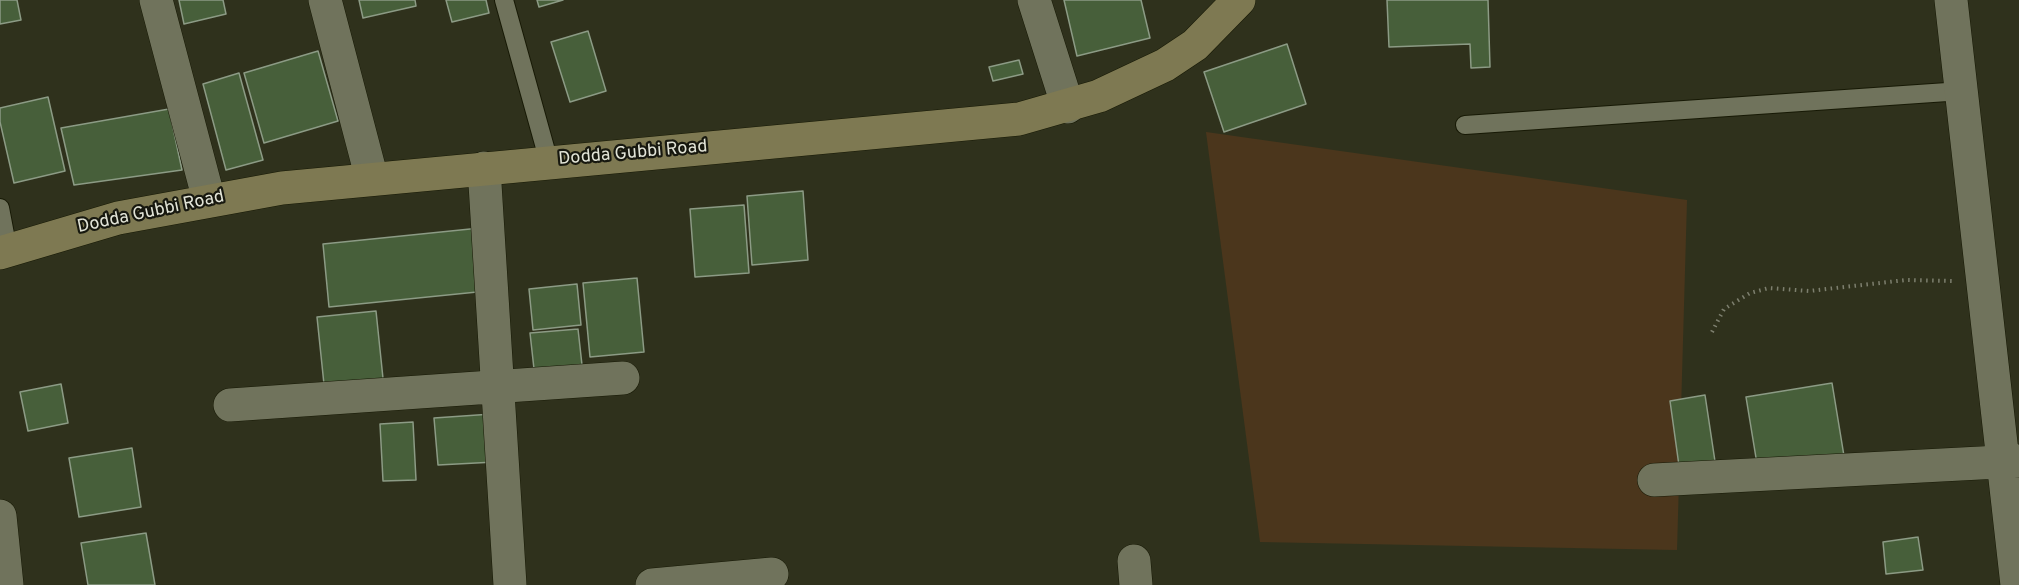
<!DOCTYPE html>
<style>
body{margin:0}
canvas{display:block;background:#2f311c}
</style>
<canvas width="2019" height="585"></canvas>
<script>
const context = document.querySelector('canvas').getContext('2d');
context.lineJoin = 'round';
function fill(path, color) {
  context.fillStyle = color;
  context.fill(path, 'evenodd');
}
function shape(rows) {
  const path = new Path2D();
  for (const r of rows) {
    path.moveTo(r[0], r[1]);
    for (let i = 2; i < r.length; i += 2) path.lineTo(r[i], r[i + 1]);
  }
  return path;
}
function strokePath(path, color, width, dash) {
  context.strokeStyle = color;
  context.lineWidth = width;
  context.lineCap = dash ? 'butt' : 'round';
  context.setLineDash(dash || []);
  context.stroke(path);
}
function write(font, color, halo, rows, align = 'center') {
  context.font = font + ' Overpass,sans-serif';
  context.lineWidth = 4.5;
  context.setLineDash([]);
  context.textBaseline = 'middle';
  context.strokeStyle = halo;
  context.fillStyle = color;
  for (const [text, x, y, turn = 0] of rows) {
    context.save();
    context.translate(x, y);
    context.rotate((+turn || 0) * Math.PI / 180);
    context.textAlign = isNaN(turn) ? turn : align;
    if (halo) context.strokeText(text, 0, 0);
    context.fillText(text, 0, 0);
    context.restore();
  }
}
fill(shape([
 [1206,132,1687,200,1677,550,1260,542]
]), '#4b361c');
const building = shape([
 [0,0,17,0,21,20,0,24,0,0],
 [179,0,223,0,226,14,184,24,179,0],
 [359,0,415,0,416,6,363,18,359,0],
 [446,0,486,0,489,13,452,22,446,0],
 [537,0,563,0,539,7,537,0],
 [1064,0,1141,0,1150,38,1077,56,1064,0],
 [1387,0,1488,0,1490,67,1471,68,1470,44,1389,47,1387,0],
 [588,31,606,91,570,102,551,42,588,31],
 [1287,44,1306,104,1224,132,1204,72,1287,44],
 [318,51,338,121,264,143,244,73,318,51],
 [1019,60,1023,74,993,81,989,67,1019,60],
 [239,73,263,160,226,170,203,84,239,73],
 [48,97,65,171,14,183,0,122,0,108,48,97],
 [169,109,182,170,74,185,61,128,169,109],
 [803,191,808,260,752,265,747,196,803,191],
 [744,205,749,273,695,277,690,209,744,205],
 [480,228,487,291,329,307,323,244,480,228],
 [637,278,644,352,590,357,583,283,637,278],
 [577,284,581,325,533,330,529,289,577,284],
 [376,311,384,388,325,394,317,317,376,311],
 [578,329,582,365,534,369,530,333,578,329],
 [1832,383,1844,456,1758,470,1746,397,1832,383],
 [61,384,68,423,28,431,20,392,61,384],
 [1705,395,1716,468,1680,473,1670,401,1705,395],
 [492,414,495,462,438,465,434,418,492,414],
 [413,422,416,480,383,481,380,424,413,422],
 [132,448,141,507,79,517,69,458,132,448],
 [146,533,155,585,88,585,81,543,146,533],
 [1918,537,1923,570,1886,574,1883,542,1918,537]
]);
fill(building, '#475f3a');
strokePath(building, '#8c9b85', 1.5);
const service = shape([
 [504,0,549,162],
 [1465,125,1962,91],
 [0,208,8,250]
]);
const minor = shape([
 [156,0,209,200],
 [325,0,372,179],
 [1034,0,1068,107],
 [1951,0,2017,585],
 [484,168,510,585],
 [230,405,623,378],
 [1654,480,2019,461],
 [0,516,7,585],
 [1134,561,1136,585],
 [652,585,772,574]
]);
const secondary = shape([
 [0,253,118,218,282,188,1019,119,1099,96,1165,65,1195,45,1239,0]
]);
strokePath(service, '#171905', 20);
strokePath(minor, '#171905', 34);
strokePath(secondary, '#171905', 34);
strokePath(shape([
 [1712,332,1724,309,1750,293,1769,288,1809,291,1906,280,1952,281]
]), '#7d7f6e', 4, [1.5, 4.5]);
strokePath(service, '#70735c', 18);
strokePath(minor, '#70735c', 33);
strokePath(secondary, '#7e7952', 33);
write('18px', '#e2e4d7', '#17180f', [
 ["Dodda Gubbi Road",633,154,-5],
 ["Dodda Gubbi Road",151,213,-12]
]);
</script>
